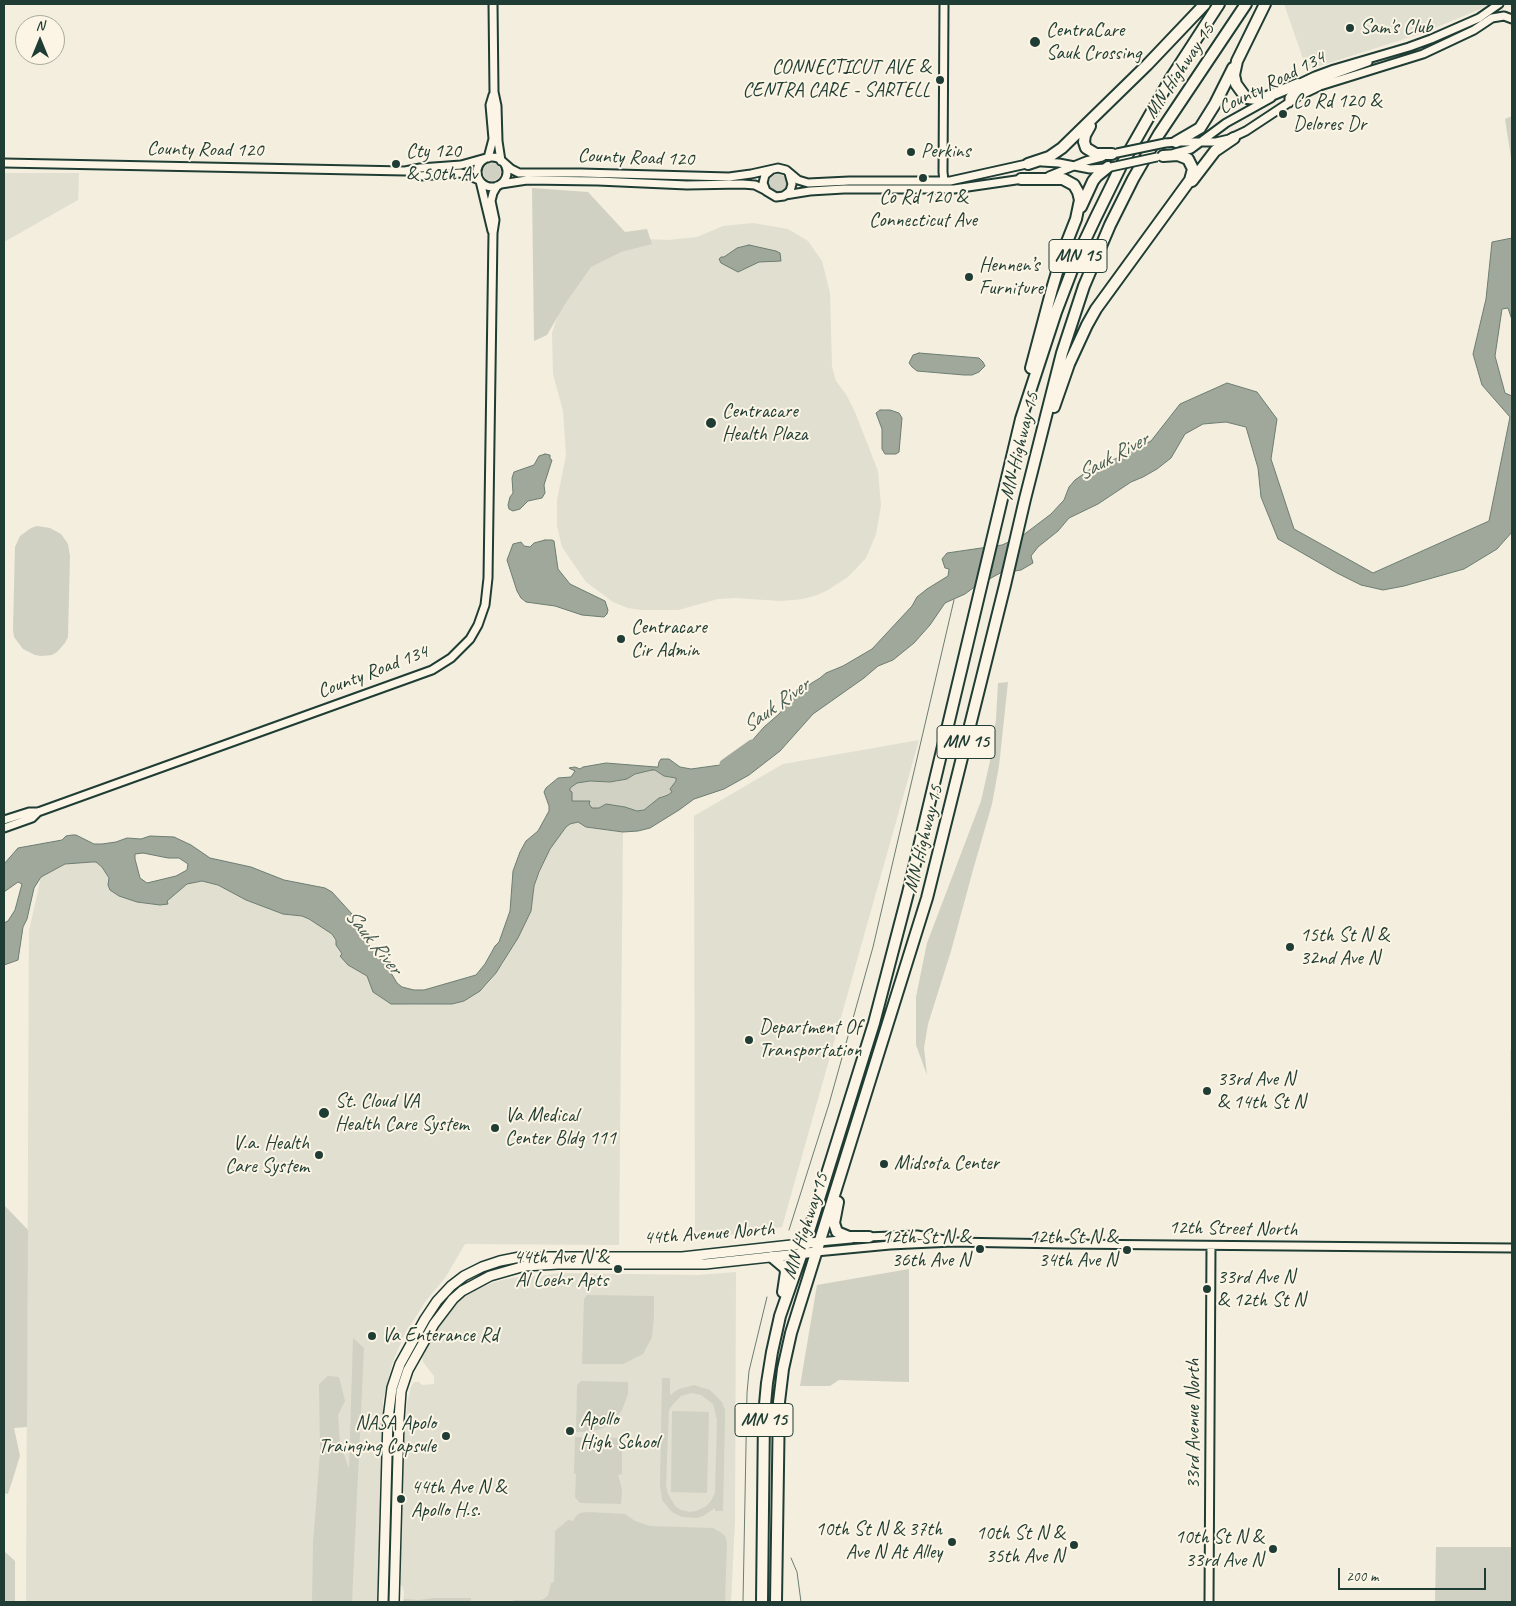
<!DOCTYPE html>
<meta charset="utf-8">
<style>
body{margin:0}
#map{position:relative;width:1516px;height:1606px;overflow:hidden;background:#f3eede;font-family:Caveat,sans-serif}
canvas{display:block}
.frame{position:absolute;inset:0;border:5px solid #1f3d34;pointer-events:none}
.north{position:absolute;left:15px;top:15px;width:50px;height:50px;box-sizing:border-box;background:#fcf5e5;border:1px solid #a4ab9e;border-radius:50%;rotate:0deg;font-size:14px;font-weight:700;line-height:20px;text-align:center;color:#1f3d34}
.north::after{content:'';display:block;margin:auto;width:18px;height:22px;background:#1f3d34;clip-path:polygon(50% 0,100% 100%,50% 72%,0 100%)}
.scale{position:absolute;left:1338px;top:1568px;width:148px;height:22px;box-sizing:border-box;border:2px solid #1f3d34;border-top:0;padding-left:6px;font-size:15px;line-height:18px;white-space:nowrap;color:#1f3d34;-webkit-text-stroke:4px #fcf5e5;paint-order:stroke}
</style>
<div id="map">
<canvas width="1516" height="1606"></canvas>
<div class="frame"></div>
<div class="north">N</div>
<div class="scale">200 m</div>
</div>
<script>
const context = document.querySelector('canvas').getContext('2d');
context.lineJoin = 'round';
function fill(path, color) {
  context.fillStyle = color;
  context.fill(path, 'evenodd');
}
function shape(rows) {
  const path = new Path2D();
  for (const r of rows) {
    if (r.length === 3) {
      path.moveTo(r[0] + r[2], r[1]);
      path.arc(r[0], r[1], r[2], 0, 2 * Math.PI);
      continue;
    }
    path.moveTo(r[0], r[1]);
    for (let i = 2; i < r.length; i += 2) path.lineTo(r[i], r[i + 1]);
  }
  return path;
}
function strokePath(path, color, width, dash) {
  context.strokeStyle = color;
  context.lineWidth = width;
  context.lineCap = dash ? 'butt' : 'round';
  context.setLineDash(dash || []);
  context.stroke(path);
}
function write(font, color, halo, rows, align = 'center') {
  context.font = font + ' Caveat,sans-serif';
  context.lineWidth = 4;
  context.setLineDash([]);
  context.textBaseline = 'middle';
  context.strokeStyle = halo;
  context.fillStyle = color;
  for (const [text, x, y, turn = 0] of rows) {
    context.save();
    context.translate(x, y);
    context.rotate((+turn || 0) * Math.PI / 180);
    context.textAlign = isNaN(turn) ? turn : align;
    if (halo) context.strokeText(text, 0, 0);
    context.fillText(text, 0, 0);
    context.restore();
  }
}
fill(shape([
 [1284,4,1490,4,1483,8,1420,34,1307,70],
 [4,173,79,173,78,200,4,242],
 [753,223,788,229,808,241,822,261,830,293,832,367,836,381,847,396,855,412,878,471,881,506,876,534,866,558,848,577,828,590,817,595,803,599,781,601,735,598,718,599,678,610,641,610,628,608,613,602,586,582,562,547,557,526,557,500,566,455,563,411,553,374,552,333,564,298,588,262,646,239,668,240,697,237,723,226],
 [919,740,782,1227,695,1240,694,816,783,764],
 [578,822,586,827,623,832,619,1245,465,1244,445,1278,425,1302,404,1336,393,1361,383,1400,378,1602,26,1602,29,931,41,877,65,864,74,863,96,862,102,867,119,896,137,902,160,905,187,884,202,881,218,885,246,900,283,914,302,916,324,928,332,934,336,940,338,950,342,955,341,956,348,965,367,976,373,992,387,1002,411,1005,452,1004,472,996,480,991,487,985,503,964,518,938,531,911,534,886,550,849,566,827,570,824],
 [1510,1050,1512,1050,1512,1188],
 [736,1272,735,1521,731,1602,403,1602,404,1593,403,1588,400,1583,402,1524,401,1490,407,1404,411,1387,414,1382,419,1382,422,1385,434,1384,434,1376,423,1362,422,1354,443,1321,460,1301,468,1294,492,1283,506,1279,524,1276,538,1276,561,1273,698,1275]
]), '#e1dfd0');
fill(shape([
 [1512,116,1512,164,1505,119],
 [492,172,9],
 [778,183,9],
 [532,188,588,192,625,232,647,229,652,244,621,252,591,267,565,304,547,335,534,341],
 [37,526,50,528,61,534,68,544,70,556,68,637,65,643,57,652,52,655,41,656,35,655,23,649,14,637,13,630,15,547,20,536,31,528],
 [1008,682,999,766,992,804,973,870,951,951,928,1024,924,1048,927,1075,916,1045,916,997,927,943,981,801,990,761,996,719,998,683],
 [652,770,655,770,664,776,676,778,676,781,672,792,668,795,662,796,644,810,637,811,625,807,606,804,599,808,592,808,589,804,590,801,572,802,570,788,576,783,590,781,610,782,627,779,635,774],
 [4,1205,28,1230,27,1427,14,1428,20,1456,8,1494,4,1493],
 [909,1269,909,1382,839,1380,830,1386,800,1386,817,1285],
 [587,1295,654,1296,654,1316,652,1337,643,1354,623,1364,582,1364,584,1299],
 [353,1338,364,1348,352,1602,312,1602,313,1543,320,1453,319,1384,328,1376,339,1377,345,1401,338,1415,340,1443,349,1469],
 [662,1378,670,1378,670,1395,679,1389,694,1385,710,1390,722,1402,725,1410,725,1419,723,1511,715,1511,715,1508,703,1516,697,1518,682,1517,672,1512,662,1500,660,1485],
 [692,1393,701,1395,713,1404,717,1420,715,1493,711,1501,705,1507,696,1511,690,1512,681,1510,675,1506,668,1494,666,1486,669,1410,673,1404,681,1396],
 [581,1381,628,1382,628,1394,622,1410,614,1421,601,1429,590,1432,576,1432,577,1385],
 [672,1411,709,1412,707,1493,671,1492],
 [575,1437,622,1438,622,1474,618,1475,622,1489,621,1504,580,1503,575,1497,576,1474,574,1473],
 [588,1512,625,1514,635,1521,650,1526,713,1528,720,1532,725,1536,727,1542,725,1602,513,1602,513,1600,540,1600,544,1599,548,1595,551,1583,554,1582,555,1531,568,1520,573,1521,576,1516,580,1513],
 [1436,1547,1512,1547,1512,1602,1435,1602],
 [4,1551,15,1561,15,1602,4,1602],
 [433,1598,471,1598,471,1602,403,1602,404,1599,419,1600]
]), '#d0d1c2');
const water = shape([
 [1512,238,1512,320,1508,308,1502,309,1495,356,1505,393,1512,396,1512,532,1497,549,1464,569,1404,586,1383,590,1361,585,1337,573,1278,539,1261,497,1258,468,1246,427,1226,422,1203,424,1185,434,1171,458,1157,469,1143,477,1131,482,1098,504,1069,518,1058,531,1038,547,1031,556,1033,563,1021,570,1015,571,1011,569,1002,572,973,588,965,594,945,603,930,625,914,643,893,660,878,666,864,678,813,714,780,751,749,775,724,789,694,799,679,810,650,828,638,831,623,832,586,827,578,822,570,824,566,827,550,849,539,872,534,886,531,911,518,938,496,973,480,991,464,1001,452,1004,391,1004,373,992,367,976,348,965,340,956,342,954,336,945,336,940,332,934,309,919,302,916,283,914,246,900,218,885,202,881,187,884,167,901,168,904,160,905,137,902,119,896,110,890,108,885,109,878,102,867,96,862,92,862,65,864,41,877,34,888,27,919,23,927,18,960,4,965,4,923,8,921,15,910,22,884,18,882,4,892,4,864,18,848,62,840,66,836,72,835,76,835,94,844,102,844,116,842,127,838,141,839,150,836,174,837,191,845,210,858,251,867,284,880,325,888,332,892,352,914,356,925,371,948,388,968,397,983,402,987,414,990,424,990,476,975,485,964,495,946,499,942,510,911,513,871,520,852,526,841,538,831,549,811,549,806,544,792,546,788,558,778,571,777,575,771,569,768,575,767,580,769,583,767,606,763,656,767,658,767,659,762,661,759,669,759,680,767,691,769,720,765,732,759,743,751,764,727,779,714,791,700,807,686,820,678,826,673,843,666,872,649,912,606,917,597,927,589,948,576,949,569,945,568,942,559,947,553,1002,545,1022,536,1051,514,1064,500,1069,487,1075,480,1089,470,1111,461,1151,441,1180,404,1227,383,1257,392,1277,419,1271,459,1294,529,1373,573,1489,521,1510,417,1482,385,1473,354,1486,299,1492,242,1512,238],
 [652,770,655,770,664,776,676,778,676,781,670,789,672,792,668,795,659,798,644,810,637,811,625,807,606,804,599,808,592,808,589,804,590,801,572,801,572,792,570,791,570,788,577,783,590,781,610,782,627,779,635,774,652,770],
 [143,853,168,858,179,858,188,864,187,870,176,876,147,883,140,878,135,859,135,854,143,853],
 [749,245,776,251,780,253,781,261,759,262,738,272,721,263,719,259,721,257,724,257,737,248,749,245],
 [919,353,979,358,983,362,985,366,979,372,972,375,964,375,917,371,912,367,909,363,913,355,919,353],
 [880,410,890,410,899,413,902,418,899,452,896,454,885,454,882,449,882,429,876,413,880,410],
 [545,454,550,455,550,459,552,460,544,485,545,493,542,498,528,501,520,509,513,511,509,509,508,505,510,497,513,493,512,478,514,472,534,465,539,456,545,454],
 [545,540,552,540,554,541,558,569,570,584,605,601,608,610,607,614,604,617,582,615,555,606,526,602,521,598,517,591,507,560,513,544,521,542,524,546,530,547,534,543,545,540]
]);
fill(water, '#a0a89b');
strokePath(water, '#6c7d72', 1);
strokePath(shape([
 [789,1230,829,1104,873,947,954,600],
 [791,1558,797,1572,801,1602],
 [743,1602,747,1393,749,1371,767,1297]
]), '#6c7d72', 1);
strokePath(shape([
 [724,764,752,744]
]), '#a0a89b', 9);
const minor = shape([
 [493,4,494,92,497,106,498,141,501,161],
 [1294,86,1315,76,1334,69,1409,47,1431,39,1479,18,1499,4],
 [1289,103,1289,98,1292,93,1298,90,1324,78,1368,62],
 [1165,143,1177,142,1216,142,1229,139,1246,131,1299,96,1320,86,1423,54,1474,30,1492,18,1504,16,1512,19],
 [1175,153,1191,149,1226,123,1271,98],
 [492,172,15],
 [488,158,493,139,490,105,493,95],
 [503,162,511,169,519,173,581,173,729,177,751,174,778,168,786,170,798,180,808,183,849,181,950,181,1031,163],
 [1042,162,1059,163,1090,169,1106,168],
 [4,163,405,171,420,168,461,165,486,158],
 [771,170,765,175,763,183,766,191,776,197,784,196,790,191,792,184,789,173],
 [406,171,420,176,460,173,465,174,479,180],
 [1049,176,1086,161,1102,157],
 [480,181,492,231],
 [944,181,943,172,944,4],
 [501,184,527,180,598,181,687,185,742,184,755,185,765,190],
 [785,195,810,191,844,189,954,189,1023,179],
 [4,820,29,812,38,812,432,670,451,658,470,639,478,625,485,605,488,578,493,233,495,220,491,201,493,193,497,186],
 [4,828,32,818,38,812],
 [866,1237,917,1235,945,1240],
 [819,1242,851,1239],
 [816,1252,890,1245,953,1242,1064,1244,1512,1248],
 [1209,1602,1211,1246]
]);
const major = shape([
 [383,1602,388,1419,392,1388,400,1364,425,1319,437,1301,451,1286,464,1276,482,1267,500,1261,520,1257,682,1257,819,1242],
 [394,1602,399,1419,401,1391,408,1370,434,1324,453,1299,462,1291,490,1276,525,1266,558,1264,705,1264,816,1252]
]);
const highway = shape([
 [1265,4,1237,61,1234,75,1236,84,1244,95,1247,98,1258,99,1264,98,1298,84],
 [1090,126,1085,135,1084,142,1086,148,1096,154,1112,154],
 [1176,142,1200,128,1215,104,1233,68],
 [1028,164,1049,157,1062,148,1147,65,1205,4],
 [1021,179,1063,179,1074,185,1078,192,1080,200,1076,219,1063,252,1052,289,1031,368],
 [1192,181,1215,151,1234,138],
 [1081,207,1093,181,1097,176,1108,167],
 [1054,407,1069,364,1087,325,1096,309,1190,180,1193,169,1188,159,1178,155,1163,156],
 [838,1202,834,1223,837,1232,849,1237,869,1237],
 [772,1257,785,1268,786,1272,783,1292],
 [762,1602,764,1415,767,1383,772,1352,780,1316,805,1244,874,1023,908,893,1021,419,1056,312,1077,257,1095,219,1122,164,1171,78,1219,4],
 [776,1602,779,1402,783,1369,791,1333,927,898,1005,585,1025,499,1062,353,1084,286,1110,225,1133,179,1159,134,1246,4]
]);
strokePath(minor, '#1f3d34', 11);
strokePath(major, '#1f3d34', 12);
strokePath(highway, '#1f3d34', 14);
strokePath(minor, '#fcf5e5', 7);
strokePath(major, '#fcf5e5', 9);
strokePath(highway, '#fcf5e5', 10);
const minorBridge = shape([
 [1117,153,1165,143],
 [1111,167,1157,157]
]);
strokePath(minorBridge, '#1f3d34', 11, []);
strokePath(minorBridge, '#fcf5e5', 7);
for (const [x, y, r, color] of [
 [1350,28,5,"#1f3d34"],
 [1035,42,6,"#1f3d34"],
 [940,80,5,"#1f3d34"],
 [1283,114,5,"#1f3d34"],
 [911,152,5,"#1f3d34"],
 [396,164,5,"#1f3d34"],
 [923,178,5,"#1f3d34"],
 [969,277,5,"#1f3d34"],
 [711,423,6,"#1f3d34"],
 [621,639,5,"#1f3d34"],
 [1290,947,5,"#1f3d34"],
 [749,1040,5,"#1f3d34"],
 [1207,1091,5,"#1f3d34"],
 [324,1113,6,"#1f3d34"],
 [495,1128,5,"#1f3d34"],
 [319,1155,5,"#1f3d34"],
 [884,1164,5,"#1f3d34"],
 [980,1249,5,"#1f3d34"],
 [1127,1250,5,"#1f3d34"],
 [618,1269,5,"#1f3d34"],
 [1207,1289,5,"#1f3d34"],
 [372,1336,5,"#1f3d34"],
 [570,1431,5,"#1f3d34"],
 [446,1436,5,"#1f3d34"],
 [401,1499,5,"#1f3d34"],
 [952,1542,5,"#1f3d34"],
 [1074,1545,5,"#1f3d34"],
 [1273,1549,5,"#1f3d34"]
]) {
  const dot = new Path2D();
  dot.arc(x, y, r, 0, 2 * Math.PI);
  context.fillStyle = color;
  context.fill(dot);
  strokePath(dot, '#fcf5e5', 2);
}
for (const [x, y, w] of [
 [1078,256,58],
 [966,742,58],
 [764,1420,58]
]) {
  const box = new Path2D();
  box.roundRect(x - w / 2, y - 16.5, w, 33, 4);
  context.fillStyle = '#fcf5e5';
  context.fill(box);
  strokePath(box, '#1f3d34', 1);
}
write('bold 19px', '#1f3d34', null, [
 ["MN 15",1078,256],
 ["MN 15",966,742],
 ["MN 15",764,1420]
]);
write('20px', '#1f3d34', '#fcf5e5', [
 ["Sam's Club",1360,28],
 ["CentraCare",1046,31],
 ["Sauk Crossing",1046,54],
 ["CONNECTICUT AVE &",930,68,"right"],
 ["CENTRA CARE - SARTELL",930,91,"right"],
 ["Co Rd 120 &",1293,102],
 ["Delores Dr",1293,125],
 ["Cty 120",406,152],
 ["& 50th Av",406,175],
 ["Perkins",921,152],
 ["Co Rd 120 &",923,198,"center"],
 ["Connecticut Ave",923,221,"center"],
 ["Hennen’s",979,266],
 ["Furniture",979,289],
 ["Centracare",722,412],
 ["Health Plaza",722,435],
 ["Centracare",631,628],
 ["Cir Admin",631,651],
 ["15th St N &",1300,936],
 ["32nd Ave N",1300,959],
 ["Department Of",759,1028],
 ["Transportation",759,1051],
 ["33rd Ave N",1217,1080],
 ["& 14th St N",1217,1103],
 ["St. Cloud VA",335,1102],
 ["Health Care System",335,1125],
 ["Va Medical",505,1116],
 ["Center Bldg 111",505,1139],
 ["V.a. Health",309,1144,"right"],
 ["Care System",309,1167,"right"],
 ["Midsota Center",894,1164],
 ["12th St N &",970,1238,"right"],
 ["36th Ave N",970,1261,"right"],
 ["12th St N &",1117,1238,"right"],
 ["34th Ave N",1117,1261,"right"],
 ["44th Ave N &",608,1258,"right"],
 ["Al Loehr Apts",608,1281,"right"],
 ["33rd Ave N",1217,1278],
 ["& 12th St N",1217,1301],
 ["Va Enterance Rd",382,1336],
 ["Apollo",580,1420],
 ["High School",580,1443],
 ["NASA Apolo",436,1424,"right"],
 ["Trainging Capsule",436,1447,"right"],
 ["44th Ave N &",411,1488],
 ["Apollo H.s.",411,1511],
 ["10th St N & 37th",942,1530,"right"],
 ["Ave N At Alley",942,1553,"right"],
 ["10th St N &",1064,1534,"right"],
 ["35th Ave N",1064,1557,"right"],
 ["10th St N &",1263,1538,"right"],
 ["33rd Ave N",1263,1561,"right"]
], 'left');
write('20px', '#1f3d34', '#fcf5e5', [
 ["MN Highway 15",1180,71,-56],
 ["County Road 134",1272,83,-27],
 ["County Road 120",205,150,1],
 ["County Road 120",636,158,2],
 ["MN Highway 15",1020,446,-76],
 ["County Road 134",373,672,-21],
 ["MN Highway 15",924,839,-76],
 ["MN Highway 15",806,1226,-72],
 ["12th Street North",1233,1229,1],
 ["44th Avenue North",709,1234,-4],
 ["33rd Avenue North",1194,1424,-90]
]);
write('italic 21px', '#465d53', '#fcf5e5', [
 ["Sauk River",1113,457,-29],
 ["Sauk River",776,706,-36],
 ["Sauk River",373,942,51]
]);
</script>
